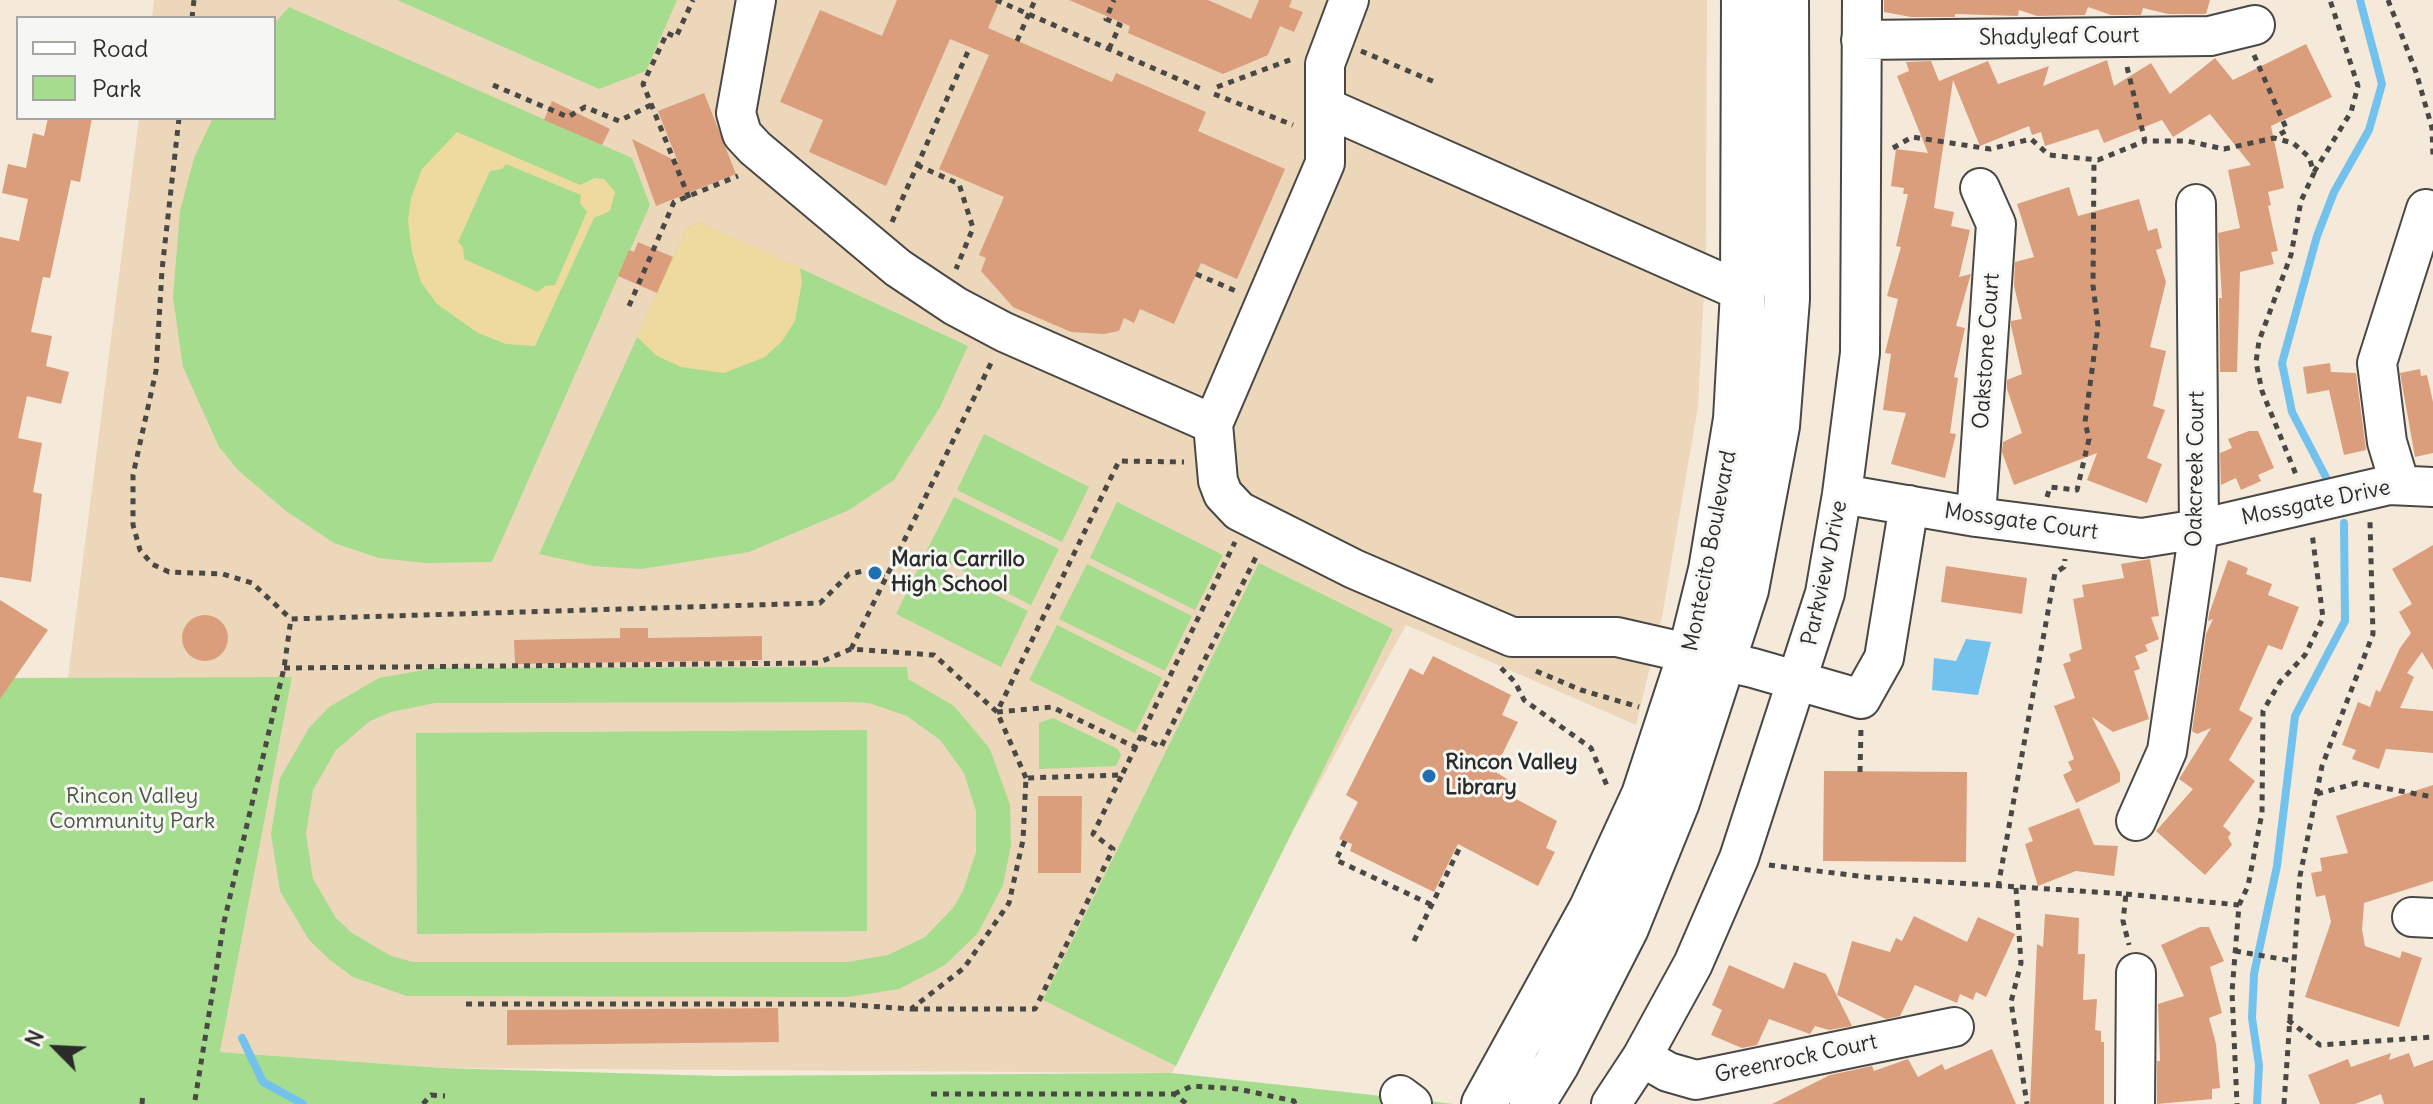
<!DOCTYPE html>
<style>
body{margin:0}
#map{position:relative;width:2433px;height:1104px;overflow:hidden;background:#f5e9da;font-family:Delius,sans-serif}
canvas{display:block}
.legend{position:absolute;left:16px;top:16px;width:260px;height:104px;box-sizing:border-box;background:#f6f6f2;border:2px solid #a5a5a2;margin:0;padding:10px 14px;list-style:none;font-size:24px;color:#2b2b2b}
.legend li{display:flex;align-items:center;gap:16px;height:40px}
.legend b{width:40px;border:2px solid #a5a5a2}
.north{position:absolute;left:16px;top:1008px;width:80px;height:80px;-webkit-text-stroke:6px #f6f6f2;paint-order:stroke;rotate:294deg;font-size:22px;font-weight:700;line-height:32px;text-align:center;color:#2b2b2b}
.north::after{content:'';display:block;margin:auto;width:28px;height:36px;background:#2b2b2b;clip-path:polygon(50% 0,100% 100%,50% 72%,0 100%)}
</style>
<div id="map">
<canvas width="2433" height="1104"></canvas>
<ul class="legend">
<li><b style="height:10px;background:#fff"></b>Road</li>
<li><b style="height:22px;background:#a6dc8d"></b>Park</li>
</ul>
<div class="north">N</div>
</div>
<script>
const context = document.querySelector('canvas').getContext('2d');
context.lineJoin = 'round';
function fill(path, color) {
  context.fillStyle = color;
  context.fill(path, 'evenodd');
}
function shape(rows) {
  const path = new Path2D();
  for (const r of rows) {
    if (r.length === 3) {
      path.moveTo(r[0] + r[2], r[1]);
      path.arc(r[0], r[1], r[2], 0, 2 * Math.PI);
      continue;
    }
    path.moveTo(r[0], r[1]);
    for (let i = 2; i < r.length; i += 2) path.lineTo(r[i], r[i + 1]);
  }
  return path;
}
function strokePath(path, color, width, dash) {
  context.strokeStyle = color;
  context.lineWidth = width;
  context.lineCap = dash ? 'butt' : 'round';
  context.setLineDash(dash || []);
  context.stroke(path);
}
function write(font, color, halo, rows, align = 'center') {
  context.font = font + ' Delius,sans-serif';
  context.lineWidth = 6;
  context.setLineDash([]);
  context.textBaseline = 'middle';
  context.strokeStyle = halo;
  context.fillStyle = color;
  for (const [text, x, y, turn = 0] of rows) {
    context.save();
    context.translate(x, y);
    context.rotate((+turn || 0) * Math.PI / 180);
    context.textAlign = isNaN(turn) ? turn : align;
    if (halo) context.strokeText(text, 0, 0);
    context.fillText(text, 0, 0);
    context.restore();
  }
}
fill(shape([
 [154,0,1707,0,1706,253,1698,406,1662,617,1636,725,1406,625,1288,840,1172,1073,442,1068,220,1052,292,677,68,678,139,118,274,118,274,18,152,18]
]), '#ecd7ba');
fill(shape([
 [397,0,677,0,646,71,599,89],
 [289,7,632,158,650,205,492,562,425,563,379,558,334,543,286,511,239,471,219,447,183,367,173,297,180,211,194,158,213,118,274,118,274,24],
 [700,222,968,346,940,407,894,480,849,510,749,552,641,569,593,566,539,554,686,229],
 [984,434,1089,487,1062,542,957,490],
 [954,497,1059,549,1031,605,926,552],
 [1117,502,1223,555,1195,610,1090,558],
 [923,559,1028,611,1001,667,896,614],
 [1259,563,1393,629,1176,1066,1043,1000],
 [1087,564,1192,616,1165,671,1059,619],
 [1057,625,1162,678,1135,733,1029,680],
 [907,667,908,679,954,706,990,749,1010,805,1011,845,1003,885,978,933,945,965,899,989,848,997,407,996,353,977,330,960,309,940,280,891,271,834,280,778,309,728,329,707,379,678,435,668],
 [848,702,869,703,907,716,940,740,964,773,976,811,976,852,963,891,953,908,925,937,888,955,848,962,413,962,391,956,352,933,336,918,313,879,306,834,313,790,336,750,370,721,391,712,435,703],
 [292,677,220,1052,442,1068,719,1076,1172,1073,1454,1104,0,1104,0,678],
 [1053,718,1118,749,1121,755,1116,766,1039,769,1039,723],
 [867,730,867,931,417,934,416,733]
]), '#a6dc8d');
fill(shape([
 [457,132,580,185,595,178,604,179,615,192,610,211,594,218,535,346,506,344,478,333,437,304,421,282,412,252,408,221,411,198,422,169],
 [506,164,581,195,580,203,587,212,555,285,545,286,538,292,464,259,463,247,458,242,490,171,502,169],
 [700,222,800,268,802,282,795,321,782,341,765,357,724,373,681,367,657,356,637,337,686,229]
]), '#eeda9e');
fill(shape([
 [1966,639,1991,642,1978,695,1932,690,1934,658,1956,661]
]), '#73c2ee');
strokePath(shape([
 [2330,485,2292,412,2282,363,2317,236,2334,192,2369,130,2382,84,2360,0],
 [242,1038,263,1082,303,1104],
 [2257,1104,2259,1065,2252,1018,2254,974,2277,866,2295,716,2345,621,2344,523]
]), '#73c2ee', 8);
fill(shape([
 [897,0,1000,0,988,28,1112,82,1116,73,1206,112,1198,131,1285,169,1237,279,1201,263,1174,324,1140,309,1134,323,1124,318,1119,331,1104,334,1071,332,1013,307,981,271,986,258,979,255,1004,197,939,169,989,55,950,39,886,186,809,152,823,120,780,102,820,10,882,36],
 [1069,0,1208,0,1251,19,1259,0,1292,0,1289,7,1303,12,1294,32,1280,26,1268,55,1223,74,1128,33,1130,26],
 [1884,0,2210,0,2206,14,2168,14,2143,8,2141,15,2111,15,2088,7,2085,15,2037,16,2019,10,2018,16,1955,14,1955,17,1911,17,1884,12],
 [2306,44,2332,97,2271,126,2284,188,2268,192,2271,205,2268,206,2278,251,2271,252,2274,264,2240,272,2237,372,2220,372,2219,298,2222,298,2218,233,2240,228,2228,170,2251,165,2210,114,2173,137,2162,120,2104,143,2098,129,2045,146,2041,132,2032,135,2029,126,1980,146,1953,80,1934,208,1954,212,1951,226,1970,230,1959,277,1971,274,1956,326,1965,328,1954,377,1958,378,1950,433,1956,434,1945,478,1891,464,1906,413,1883,410,1891,354,1885,353,1898,299,1887,296,1901,247,1896,246,1908,194,1903,194,1904,188,1891,186,1896,149,1928,153,1897,76,1909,71,1906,62,1931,61,1939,81,1988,61,1998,84,2049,66,2043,86,2107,60,2114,86,2151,63,2170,94,2215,58,2233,80],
 [704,93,736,174,656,206,632,139,678,162,658,111],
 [552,101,610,129,602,145,544,120],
 [48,118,92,118,80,182,71,180,50,278,43,277,31,332,52,336,46,366,69,372,61,404,27,396,18,438,42,443,33,492,42,494,31,582,0,577,0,237,19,241,28,199,2,193,8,164,26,168,33,133,44,136],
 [2069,187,2078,216,2139,199,2148,231,2157,228,2162,248,2156,250,2166,282,2150,347,2166,351,2153,406,2165,410,2147,458,2162,464,2147,503,2087,480,2097,453,2014,485,2002,452,2003,442,2022,433,2007,389,2007,380,2022,374,2011,326,2011,321,2022,319,2014,286,2015,262,2034,257,2017,204],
 [638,242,673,257,657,293,618,276,629,250,634,252],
 [2330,363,2331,372,2356,373,2366,450,2344,455,2329,390,2307,394,2303,367],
 [2420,369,2421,376,2427,375,2433,402,2433,453,2415,457,2400,373],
 [2249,431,2258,431,2274,468,2258,475,2261,481,2241,490,2236,478,2221,485,2220,453,2232,448,2228,439],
 [2433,545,2433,670,2422,652,2407,673,2414,677,2400,708,2433,711,2433,753,2386,749,2379,769,2352,759,2356,750,2342,745,2358,702,2370,707,2376,690,2380,692,2400,648,2411,633,2399,612,2412,604,2392,569],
 [2150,559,2159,616,2151,617,2159,639,2145,645,2148,651,2135,656,2140,669,2134,671,2149,719,2113,732,2092,717,2120,773,2120,782,2076,803,2063,775,2072,770,2068,762,2074,759,2054,706,2075,698,2063,664,2071,661,2069,654,2082,649,2073,599,2084,597,2082,585,2124,578,2121,564],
 [2228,560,2248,568,2246,574,2272,584,2268,595,2299,607,2282,650,2268,645,2239,710,2253,718,2229,760,2255,781,2223,826,2231,833,2228,837,2232,845,2205,875,2156,831,2193,789,2179,779,2211,728,2197,734,2192,731,2206,634,2213,619,2208,621,2209,614],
 [1946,566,2027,578,2022,614,1941,602],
 [0,600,48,630,0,699],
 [205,638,23],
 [620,628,648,628,648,638,762,636,762,660,515,664,514,640,620,638],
 [1433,656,1511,695,1502,715,1518,722,1494,771,1512,782,1507,794,1557,821,1546,848,1555,852,1538,886,1458,844,1434,892,1350,851,1352,844,1339,839,1358,802,1346,795,1410,668,1423,675],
 [1824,771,1967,772,1966,862,1823,861],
 [2433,785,2433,881,2364,903,2362,930,2365,946,2400,958,2402,951,2422,958,2399,1027,2305,997,2331,922,2325,895,2316,897,2311,873,2322,871,2320,858,2348,853,2336,816],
 [1038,796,1082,796,1081,873,1038,873],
 [2079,808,2094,845,2118,846,2114,876,2076,871,2038,886,2025,844,2033,841,2028,828],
 [2045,914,2079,918,2078,954,2085,954,2083,1000,2097,999,2095,1030,2101,1031,2101,1042,2104,1042,2104,1104,2030,1104,2037,944,2043,947],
 [1914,916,1967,942,1978,917,2015,934,1986,997,1976,992,1973,1000,1960,994,1957,1003,1915,985,1900,1016,1886,1019,1837,995,1852,941,1890,952,1896,938,1902,941],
 [2200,927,2209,927,2224,961,2210,967,2222,1013,2209,1018,2216,1044,2220,1088,2212,1089,2212,1099,2157,1104,2157,1061,2160,1061,2158,1004,2184,996,2161,945],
 [1794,962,1826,974,1852,1026,1829,1030,1815,1026,1810,1034,1769,1019,1757,1045,1742,1048,1711,1035,1722,1010,1712,1005,1729,965,1784,989],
 [778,1008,779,1042,507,1045,507,1010],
 [1992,1049,2016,1104,1772,1104,1830,1075,1872,1066,1874,1071,1908,1059,1918,1077,1942,1064,1945,1070],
 [2391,1053,2389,1060,2409,1053,2414,1067,2433,1060,2433,1104,2384,1104,2381,1094,2355,1104,2320,1104,2308,1075,2348,1059,2351,1067]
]), '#db9e7c');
const minor = shape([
 [756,0,736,113,742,134,755,148,898,268,955,306,1004,332,1213,424],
 [1349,0,1325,64,1325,163,1213,424,1218,481,1223,494,1239,511,1354,569,1512,637,1617,637,1753,668,1861,699,1884,658,1909,505],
 [1861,40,2210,36,2255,25],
 [1327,108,1743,292],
 [2400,485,2387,442,2377,363,2426,209],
 [1842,494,1976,517,2142,538,2199,529,2389,485,2433,487],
 [1976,517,1996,224,1980,188],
 [2136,821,2167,751,2199,529,2196,204],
 [2412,917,2433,918],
 [1642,1057,1668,1072,1696,1080,1954,1027],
 [1400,1095,1412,1104],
 [1611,1104,1642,1057,1693,964,1739,858,1825,593,1842,494,1860,353,1862,0],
 [2135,1104,2136,973]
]);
const major = shape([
 [1484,1104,1592,908,1644,795,1690,655,1711,570,1736,419,1743,292,1744,0],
 [1532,1104,1556,1065,1626,928,1677,802,1746,590,1777,426,1787,299,1786,0]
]);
strokePath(minor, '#494845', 42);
strokePath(major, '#494845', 48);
strokePath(shape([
 [996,0,1201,89],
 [2388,0,2416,72,2432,128,2433,156],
 [192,18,194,0],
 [1017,41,1035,0],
 [1109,49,1120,25,1106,19,1114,0],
 [1361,51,1437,83],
 [2254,55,2287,130,2274,138],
 [2127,67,2145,141,2187,141,2224,149,2274,138,2293,143,2309,157,2314,173,2301,201,2291,255,2259,341,2256,362,2262,391,2297,477],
 [493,85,568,117,585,107,619,121,651,105],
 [1217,87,1295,58],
 [1214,94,1293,125],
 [179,118,162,270,156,371,133,475,133,525,140,550,152,564,169,572,223,574,252,583,291,619,820,603,849,574,864,571,887,578],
 [1893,148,1912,137,1990,149,2031,139,2049,155,2098,160,2145,141],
 [917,165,959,184,973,228,956,269],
 [2314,172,2351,112,2358,86,2330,0],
 [689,198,643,84,667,33,676,37,693,0],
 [892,222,970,47],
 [1196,274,1236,291],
 [629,306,674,202,738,176],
 [2047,497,2050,487,2077,490,2089,439,2085,422,2098,326,2093,285,2094,159],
 [851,649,993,359],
 [284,668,818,663,851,649,934,655,997,712,1119,461,1184,462],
 [1501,668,1515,682,1524,700,1591,748,1608,788],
 [1536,671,1581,690,1639,707],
 [1141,737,1161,747,1257,555],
 [1860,772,1861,728],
 [1026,778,997,712,1052,707,1137,748],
 [2317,794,2357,783,2433,797],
 [1345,841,1336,860,1432,905],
 [1769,865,1866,877,2126,894,2123,921,2129,945],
 [1998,887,2055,573,2064,567,2065,559],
 [2016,888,2021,963,2011,1002,2027,1104],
 [2126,894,2239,905,2232,992,2237,1104],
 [2239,905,2248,886,2262,813,2263,711,2280,682,2305,655,2323,618,2312,533],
 [1414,941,1461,845],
 [2235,951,2293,961],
 [466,1004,839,1004,911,1009,964,968,1009,903,1023,840,1026,778,1122,775,1235,542],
 [912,1009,1035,1009,1113,849,1093,834,1122,775],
 [2288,1020,2320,1045,2433,1037],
 [931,1094,1174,1094,1187,1104],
 [1174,1094,1192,1086,1238,1089,1294,1101,1295,1104],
 [195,1100,224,922,284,668,291,619],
 [142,1104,143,1092],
 [423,1104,431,1095,445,1096],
 [2284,1104,2300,876,2322,766,2373,634,2370,522]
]), '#494845', 5, [6, 6]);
strokePath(minor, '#fff', 38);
strokePath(major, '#fff', 44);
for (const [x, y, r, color] of [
 [875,573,8,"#1f6fb2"],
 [1429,776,8,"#1f6fb2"]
]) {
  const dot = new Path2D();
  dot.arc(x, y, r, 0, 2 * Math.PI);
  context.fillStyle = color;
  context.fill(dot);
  strokePath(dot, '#f6f6f2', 3);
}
write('22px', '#2b2b2b', '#f6f6f2', [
 ["Shadyleaf Court",2059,37,-1],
 ["Oakstone Court",1987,351,-86],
 ["Oakcreek Court",2196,469,-89],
 ["Mossgate Drive",2316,503,-12],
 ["Mossgate Court",2021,522,8],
 ["Montecito Boulevard",1710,551,-79],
 ["Parkview Drive",1825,573,-78],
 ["Greenrock Court",1796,1059,-12]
]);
write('bold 22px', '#2b2b2b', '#f6f6f2', [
 ["Maria Carrillo",891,560],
 ["High School",891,585],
 ["Rincon Valley",1445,763],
 ["Library",1445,788]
], 'left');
write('22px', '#4a5744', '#f6f6f2', [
 ["Rincon Valley",132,797],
 ["Community Park",132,822]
]);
</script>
